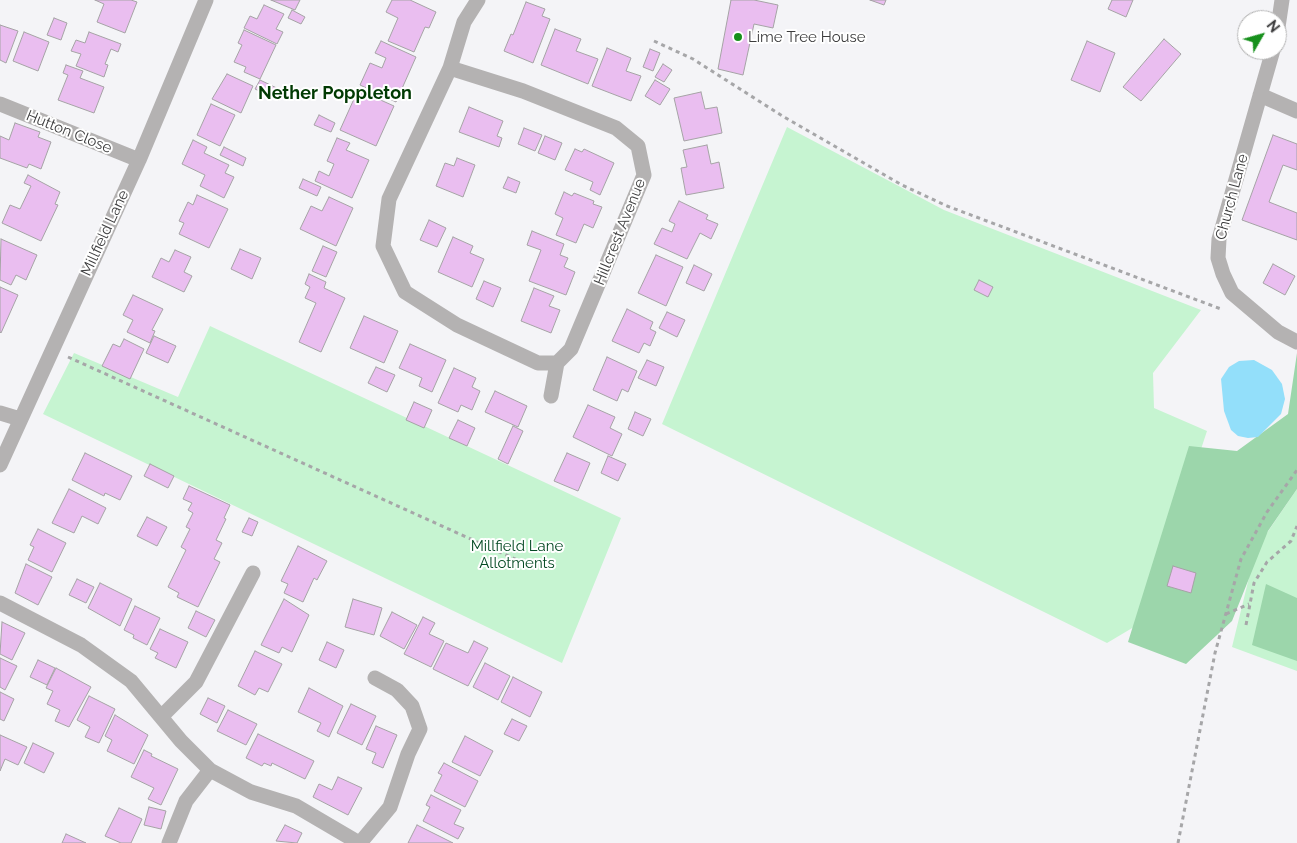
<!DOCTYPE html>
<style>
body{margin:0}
#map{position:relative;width:1297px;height:843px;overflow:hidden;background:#f4f4f7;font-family:Raleway,sans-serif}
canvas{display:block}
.north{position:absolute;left:1237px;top:10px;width:50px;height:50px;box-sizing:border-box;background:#fff;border:1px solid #b1b1b1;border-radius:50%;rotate:52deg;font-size:14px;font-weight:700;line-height:20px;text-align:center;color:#3c3c3d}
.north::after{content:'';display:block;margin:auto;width:18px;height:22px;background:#17901c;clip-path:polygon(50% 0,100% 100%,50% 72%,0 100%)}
</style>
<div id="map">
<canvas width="1297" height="843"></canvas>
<div class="north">N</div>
</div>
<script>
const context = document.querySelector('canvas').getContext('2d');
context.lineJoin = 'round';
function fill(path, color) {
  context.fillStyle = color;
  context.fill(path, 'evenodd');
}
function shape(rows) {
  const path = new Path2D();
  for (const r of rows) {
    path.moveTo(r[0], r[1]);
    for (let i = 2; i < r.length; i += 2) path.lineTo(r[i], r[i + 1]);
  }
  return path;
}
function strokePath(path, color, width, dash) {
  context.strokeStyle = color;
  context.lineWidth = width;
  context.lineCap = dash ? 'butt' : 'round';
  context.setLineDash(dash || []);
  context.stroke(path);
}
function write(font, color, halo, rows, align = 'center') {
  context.font = font + ' Raleway,sans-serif';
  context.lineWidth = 4;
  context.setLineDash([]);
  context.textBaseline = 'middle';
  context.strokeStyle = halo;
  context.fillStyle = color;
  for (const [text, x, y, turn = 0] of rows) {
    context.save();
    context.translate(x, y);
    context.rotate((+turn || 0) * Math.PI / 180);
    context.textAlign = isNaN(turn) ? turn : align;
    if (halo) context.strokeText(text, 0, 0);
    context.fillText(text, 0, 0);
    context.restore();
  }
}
fill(shape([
 [787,127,944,210,1201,310,1153,373,1154,408,1207,431,1144,621,1107,643,662,424],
 [210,326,621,518,562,663,43,414,74,353,178,397],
 [1297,489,1297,671,1232,647,1256,549]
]), '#c6f4d1');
fill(shape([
 [1297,353,1297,489,1268,531,1232,621,1186,664,1128,642,1189,446,1237,451,1288,414],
 [1266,584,1297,598,1297,661,1252,645]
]), '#9cd6ab');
fill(shape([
 [1254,360,1272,370,1282,384,1285,399,1281,414,1258,437,1248,438,1238,436,1231,430,1224,411,1221,379,1229,367,1239,361]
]), '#93dffa');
const building = shape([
 [95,0,131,0,137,2,125,33,97,22,104,4,95,0],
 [271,0,300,0,295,10,271,0],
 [392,0,410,0,436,12,429,28,425,27,414,52,388,41,398,18,386,12,392,0],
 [731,0,754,0,778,5,773,28,754,24,743,75,718,69,731,0],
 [870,0,886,0,884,5,870,0],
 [1112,0,1133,0,1126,17,1108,9,1112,0],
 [526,2,545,9,542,16,550,19,533,63,504,51,511,34,513,35,526,2],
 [264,5,284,14,276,29,283,32,277,44,244,28,250,16,257,19,264,5],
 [292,10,305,17,301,24,288,18,292,10],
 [54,18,67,23,61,40,47,35,54,18],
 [0,25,18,31,6,63,0,60,0,25],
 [555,29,581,39,576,51,598,59,588,84,541,65,555,29],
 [244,30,276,45,260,79,244,72,246,67,234,62,242,45,238,43,244,30],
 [24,32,49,42,38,71,13,61,24,32],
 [89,32,121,44,118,52,111,49,105,64,108,65,104,77,76,66,81,54,71,51,76,40,85,43,89,32],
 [1164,39,1181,54,1141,101,1123,87,1164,39],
 [381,41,416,57,396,102,360,85,370,63,382,68,386,58,375,53,381,41],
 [1087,41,1115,53,1100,92,1071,80,1087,41],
 [607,48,631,58,626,71,641,76,631,101,592,86,607,48],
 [650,49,660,53,653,71,643,67,650,49],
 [663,64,672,70,664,82,655,77,663,64],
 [66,65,83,71,80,78,104,87,94,113,58,100,68,75,63,73,66,65],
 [227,74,253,86,241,113,212,99,227,74],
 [260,80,283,91,279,100,255,89,260,80],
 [655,80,670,89,660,105,645,96,655,80],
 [358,90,394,106,376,146,340,130,358,90],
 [701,92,705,109,717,107,722,133,684,141,674,98,701,92],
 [211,104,235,115,220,146,197,135,211,104],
 [469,107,503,121,497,136,502,138,499,147,459,132,469,107],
 [319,115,335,123,331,132,314,125,319,115],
 [15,123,40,132,38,137,51,142,41,169,29,164,27,168,0,158,0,136,9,140,15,123],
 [524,128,542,135,535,151,518,144,524,128],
 [1273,135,1297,144,1297,170,1283,165,1269,202,1297,213,1297,240,1242,220,1273,135],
 [545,136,562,143,555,160,538,153,545,136],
 [337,138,350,143,346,150,369,160,352,198,315,181,319,171,329,176,334,164,327,161,337,138],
 [193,140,207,147,204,153,229,165,225,173,234,177,224,198,200,186,205,175,182,164,193,140],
 [707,145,711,164,719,162,724,188,686,195,681,168,687,167,683,150,707,145],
 [224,147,246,158,243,166,220,155,224,147],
 [575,149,582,152,584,149,614,163,600,195,590,190,593,182,565,170,575,149],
 [457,158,475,165,463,197,436,186,445,163,454,166,457,158],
 [28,175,60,192,55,204,58,205,41,241,2,223,10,205,20,209,31,186,24,183,28,175],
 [508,177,520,182,516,193,503,188,508,177],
 [303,179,321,187,317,196,299,188,303,179],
 [564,192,572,196,574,193,594,201,593,204,602,207,593,228,584,224,576,243,556,235,563,218,555,214,564,192],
 [197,195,228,209,209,248,179,234,184,223,179,221,188,202,193,205,197,195],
 [329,197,353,208,336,246,300,229,311,206,322,211,329,197],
 [679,201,708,215,706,219,718,224,711,239,700,233,687,259,654,244,662,228,672,232,675,224,669,221,679,201],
 [429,220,446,228,437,247,420,240,429,220],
 [532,231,564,244,560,255,568,258,564,267,575,272,566,295,529,281,541,250,527,245,532,231],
 [453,237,473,246,470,253,484,259,472,287,438,272,453,237],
 [1,239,37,255,26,280,16,275,11,285,0,280,1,239],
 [323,246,337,252,326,277,312,271,323,246],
 [240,249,261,258,252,279,231,269,240,249],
 [175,250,191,257,184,272,192,276,184,292,152,277,161,258,169,262,175,250],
 [656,255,683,267,666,306,638,293,656,255],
 [1273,264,1295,276,1285,295,1263,283,1273,264],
 [694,265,712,274,704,291,686,283,694,265],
 [309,274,326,282,324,288,345,298,321,352,299,342,316,303,305,298,310,287,305,284,309,274],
 [979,280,993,287,988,297,974,290,979,280],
 [484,281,501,288,493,307,476,299,484,281],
 [0,287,18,295,1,333,0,332,0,287],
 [534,288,554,296,549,306,560,310,551,333,521,321,534,288],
 [133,295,163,309,152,330,155,331,150,343,127,332,133,320,123,315,133,295],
 [627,309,653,322,650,329,656,332,650,346,644,343,639,353,612,341,627,309],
 [667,312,685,320,677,337,659,328,667,312],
 [364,316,398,331,384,363,350,348,364,316],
 [154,336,176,346,168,363,146,353,154,336],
 [124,339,144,349,130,379,102,366,113,344,120,347,124,339],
 [410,344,446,360,432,392,419,386,422,378,399,368,410,344],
 [607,357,637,371,628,392,622,389,617,401,593,390,607,357],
 [647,360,664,367,656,386,638,378,647,360],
 [376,367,395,375,387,392,368,383,376,367],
 [454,368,476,378,472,387,480,391,472,410,461,405,458,412,438,403,454,368],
 [495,391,527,406,518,427,485,412,495,391],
 [414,402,432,410,424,428,406,420,414,402],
 [588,405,615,417,610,428,622,434,612,456,573,437,588,405],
 [635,412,651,419,643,436,628,429,635,412],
 [458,420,475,428,467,446,449,438,458,420],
 [513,426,523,431,508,464,498,459,513,426],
 [85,453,132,476,120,500,105,493,104,496,72,480,85,453],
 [567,453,590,463,578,491,554,481,567,453],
 [608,456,626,464,618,481,601,473,608,456],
 [150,464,174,476,168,488,144,476,150,464],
 [189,486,230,505,224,518,226,519,216,540,222,543,214,559,220,562,198,607,177,597,179,593,168,587,186,550,181,547,190,529,186,527,193,513,188,510,192,503,183,499,189,486],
 [69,489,106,508,98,524,82,516,74,533,52,523,69,489],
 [147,517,167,527,157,546,137,536,147,517],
 [249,518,258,522,252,536,242,532,249,518],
 [38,529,66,543,52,572,28,560,34,547,30,545,38,529],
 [298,546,327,561,317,580,314,578,303,602,284,593,288,584,281,581,298,546],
 [26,564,52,577,38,605,15,593,26,564],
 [1173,566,1196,573,1191,593,1167,586,1173,566],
 [77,579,94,587,86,603,69,595,77,579],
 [100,583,132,599,120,626,88,608,100,583],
 [284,599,309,615,292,652,282,647,279,653,261,645,284,599],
 [353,599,382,608,374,635,345,627,353,599],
 [135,606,160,618,147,645,133,638,134,635,124,630,135,606],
 [196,611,215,620,206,637,188,628,196,611],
 [392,612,417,625,404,649,380,636,392,612],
 [423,617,435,623,429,634,444,641,431,667,404,654,423,617],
 [2,622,25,633,12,660,0,654,2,622],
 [160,629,188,642,176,668,155,658,158,653,150,649,160,629],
 [474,641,488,648,468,686,433,669,446,643,468,653,474,641],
 [327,642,344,650,336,668,319,660,327,642],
 [255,651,282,664,268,692,259,688,255,695,238,686,255,651],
 [0,658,17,666,5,690,0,687,0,658],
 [38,660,55,668,47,685,30,677,38,660],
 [485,663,510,676,498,700,473,687,485,663],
 [56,668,91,687,69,727,55,721,60,710,47,704,53,691,46,688,56,668],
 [513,677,542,692,530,717,501,702,513,677],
 [309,688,343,706,329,737,317,731,321,723,298,712,309,688],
 [0,692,14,699,4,721,0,719,0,692],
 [89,696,115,709,99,743,85,737,90,727,77,720,89,696],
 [208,698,225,706,217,723,200,714,208,698],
 [351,704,376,716,362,745,337,733,351,704],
 [228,710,257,724,246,745,217,731,228,710],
 [115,715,148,735,134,764,107,751,112,740,105,736,115,715],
 [512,719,527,726,519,741,504,734,512,719],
 [376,726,397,735,383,768,372,763,376,753,366,749,376,726],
 [258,734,314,761,305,779,272,763,271,766,264,763,262,766,246,758,258,734],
 [0,735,27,747,18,765,5,759,0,771,0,735],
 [465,736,493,751,480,776,452,762,465,736],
 [33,743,54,753,44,773,24,763,33,743],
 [144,750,152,754,151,756,178,769,161,805,148,799,154,788,131,777,144,750],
 [444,763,478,781,465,807,434,791,442,775,438,773,444,763],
 [338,777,362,788,348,815,313,797,319,784,332,790,338,777],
 [431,795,461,810,454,824,464,828,458,839,423,821,430,807,426,805,431,795],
 [149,807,166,811,161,829,144,825,149,807],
 [119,808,142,819,131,843,121,843,105,836,119,808],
 [285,825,302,833,297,843,276,841,285,825],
 [417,825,453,843,408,843,417,825],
 [66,834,86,843,62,843,66,834]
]);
fill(building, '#eabef0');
strokePath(building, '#a5a3a5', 1);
strokePath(shape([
 [654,41,693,59,784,117,902,185,947,206,1221,309],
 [68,357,526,564],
 [1226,614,1249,604],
 [1246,625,1254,583,1267,562,1291,541,1297,526],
 [1178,843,1215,653,1241,559,1267,512,1297,470]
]), '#a6a6a8', 3, [4, 4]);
strokePath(shape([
 [1277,34,1282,0],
 [1273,50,1219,239,1218,258,1223,274,1232,293,1278,332,1297,342],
 [450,68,523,91,616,128,638,146,644,175,571,349,557,363,538,363,457,325,405,292,383,246,389,199,450,68,464,22,478,0],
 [1260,95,1297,111],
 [0,104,139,160],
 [551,396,557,363],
 [0,413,20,419],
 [0,465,139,160,206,0],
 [0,603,81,645,131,681,181,741,210,770,251,792,296,806,359,843],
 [162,716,196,682,253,573],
 [169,843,186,801,210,770],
 [360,843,390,807,408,754,420,729,412,706,397,690,375,678]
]), '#b4b2b2', 15);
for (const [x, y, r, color] of [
 [738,37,5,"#17901c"]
]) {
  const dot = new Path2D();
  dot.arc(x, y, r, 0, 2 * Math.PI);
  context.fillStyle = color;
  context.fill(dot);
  strokePath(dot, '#fff', 2);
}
write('15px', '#3c3c3d', '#fff', [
 ["Lime Tree House",748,37]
], 'left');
write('15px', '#3c3c3d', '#fff', [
 ["Hutton Close",69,132,22],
 ["Church Lane",1232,197,-75],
 ["Hillcrest Avenue",620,232,-68],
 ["Millfield Lane",105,233,-65]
]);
write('15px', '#054a24', '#fff', [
 ["Millfield Lane",517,546],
 ["Allotments",517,563]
]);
write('bold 18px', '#013a03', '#fff', [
 ["Nether Poppleton",335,94]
]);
</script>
